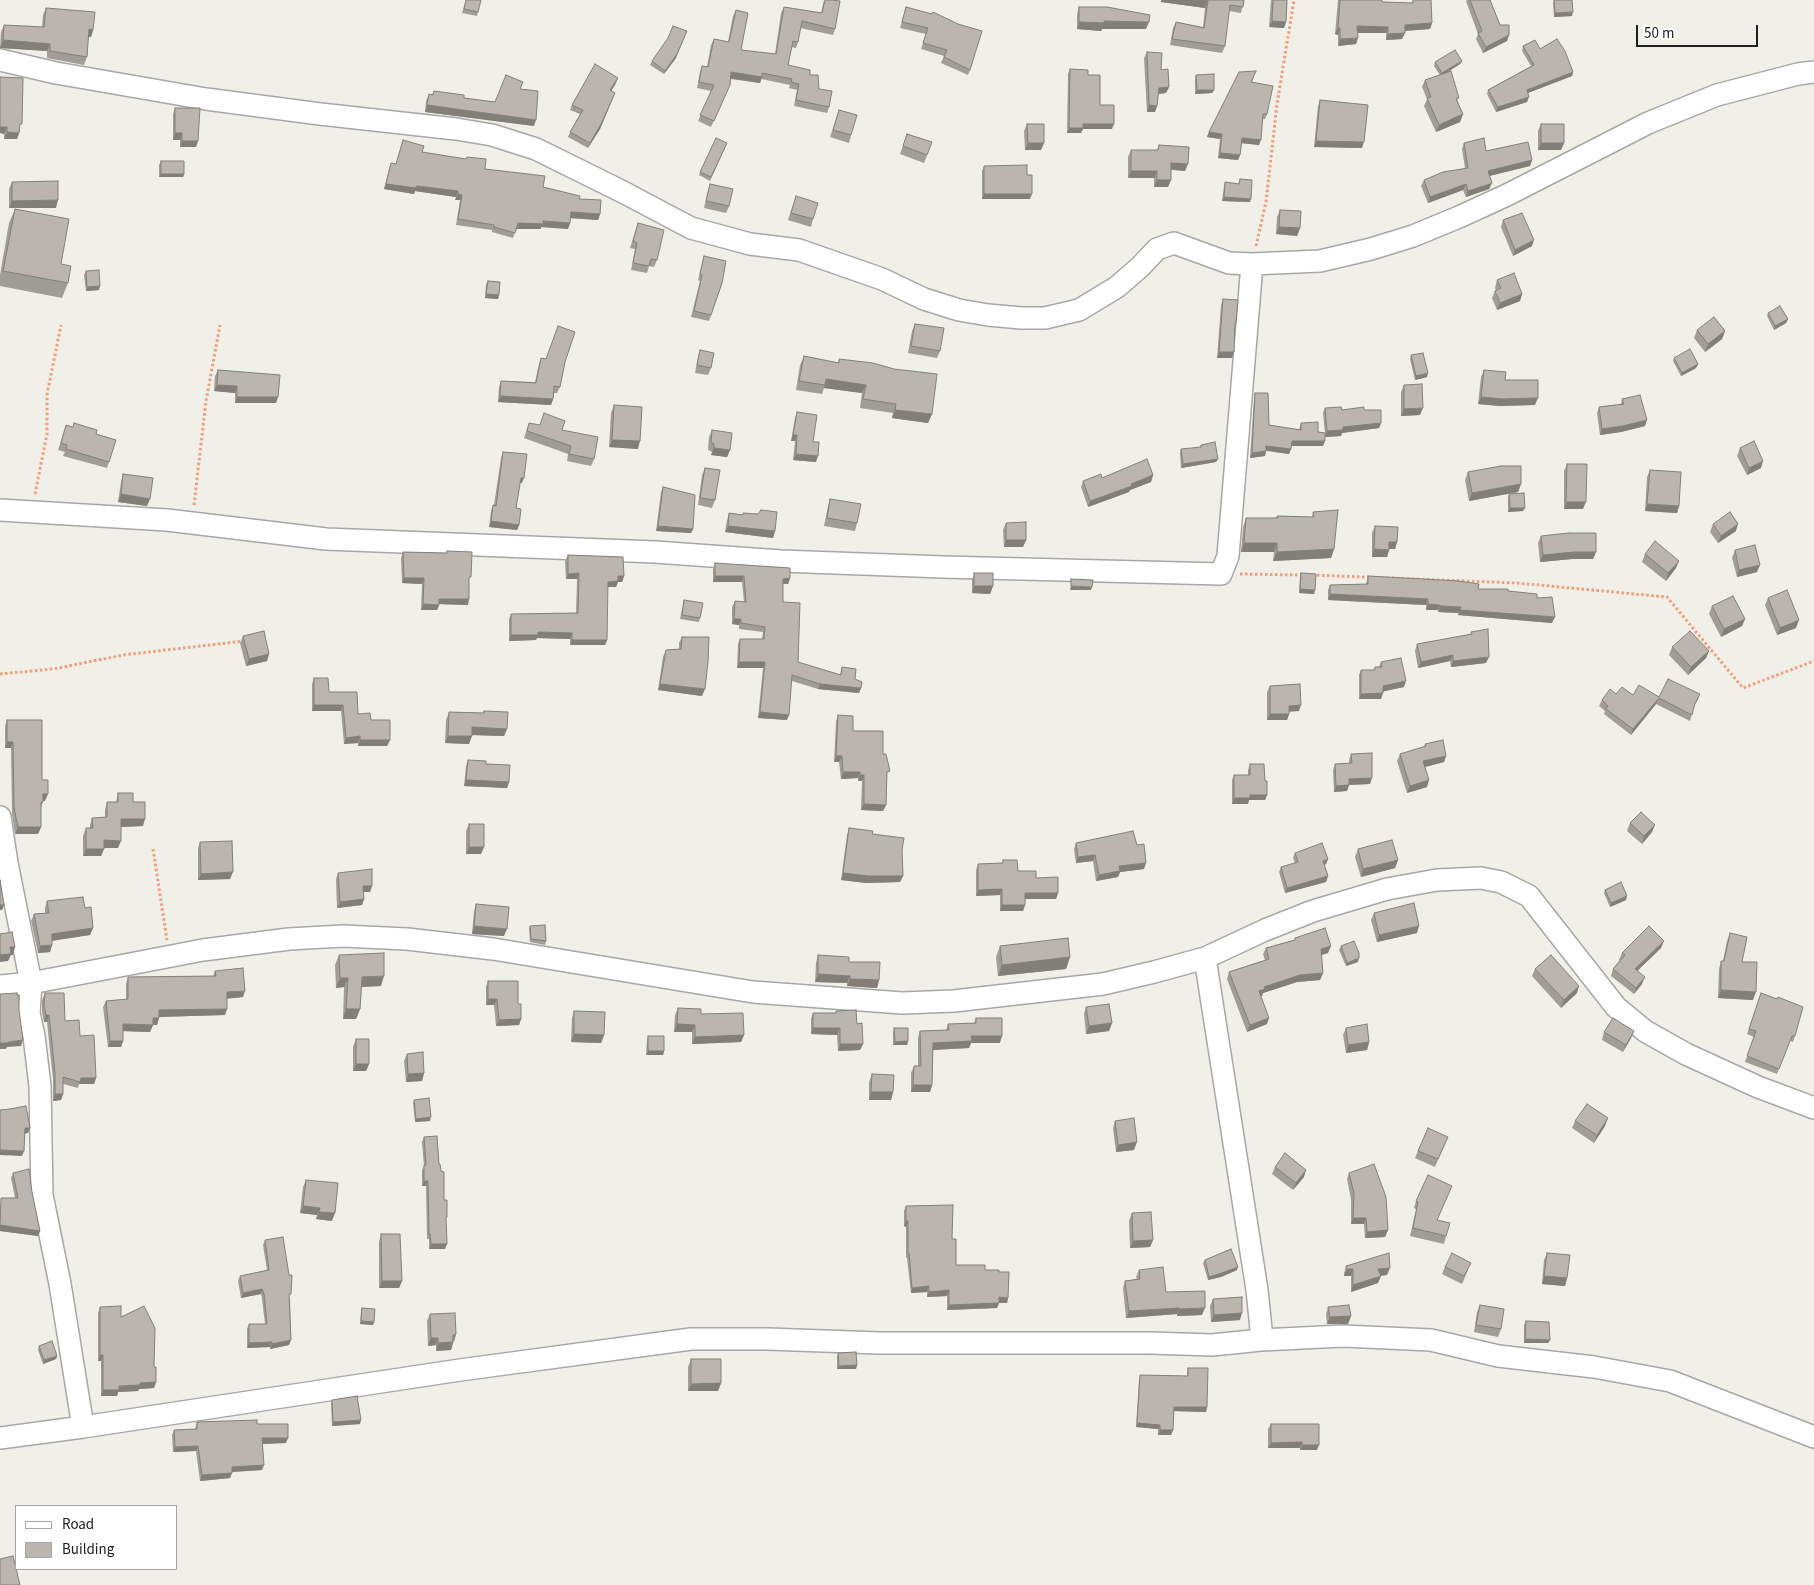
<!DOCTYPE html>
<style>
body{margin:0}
#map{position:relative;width:1814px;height:1585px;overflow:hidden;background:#f0efe8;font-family:"Source Sans 3",sans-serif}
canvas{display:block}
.legend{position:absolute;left:15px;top:1505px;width:162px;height:65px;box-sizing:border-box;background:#fff;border:1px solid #a6a6a6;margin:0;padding:6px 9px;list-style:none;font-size:15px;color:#202020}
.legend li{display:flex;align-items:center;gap:10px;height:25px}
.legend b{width:25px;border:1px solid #a6a6a6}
.scale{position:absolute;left:1636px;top:25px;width:122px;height:22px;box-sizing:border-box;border:2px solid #202020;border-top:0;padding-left:6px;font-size:15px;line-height:18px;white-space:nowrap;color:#202020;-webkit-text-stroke:4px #fff;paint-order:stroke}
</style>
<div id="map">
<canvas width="1814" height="1585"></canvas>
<ul class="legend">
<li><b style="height:6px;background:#fff"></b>Road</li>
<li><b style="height:14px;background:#bab6ad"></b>Building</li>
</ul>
<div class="scale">50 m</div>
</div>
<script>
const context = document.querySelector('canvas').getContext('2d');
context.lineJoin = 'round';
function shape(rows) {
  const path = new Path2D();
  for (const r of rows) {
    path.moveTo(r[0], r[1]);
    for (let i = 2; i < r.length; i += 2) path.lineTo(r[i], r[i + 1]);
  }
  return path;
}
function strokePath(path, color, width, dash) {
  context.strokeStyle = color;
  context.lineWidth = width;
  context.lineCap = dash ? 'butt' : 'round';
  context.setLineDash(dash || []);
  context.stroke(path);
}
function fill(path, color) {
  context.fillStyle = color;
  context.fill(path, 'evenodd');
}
const minor = shape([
 [0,60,56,73,206,99,320,114,456,129,492,135,536,149,623,192,691,228,750,244,799,250,882,279,924,299,959,310,988,315,1021,318,1045,318,1079,310,1117,287,1140,267,1157,249,1174,243,1229,263,1252,264,1320,261,1371,249,1413,236,1459,217,1507,195,1648,123,1717,95,1798,74,1814,72],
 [0,510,167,520,326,539,655,552,781,561,943,567,1221,574,1228,556,1252,264],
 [0,817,7,863,31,983,29,1013,34,1036,40,1086,42,1195,60,1284,83,1427,0,1438],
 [0,986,31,983,203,950,289,939,343,936,407,939,493,949,753,992,902,1003,954,1001,1103,984,1154,972,1205,958,1265,930,1313,911,1387,889,1437,880,1481,878,1501,882,1529,896,1616,1007,1645,1031,1686,1054,1758,1087,1814,1108],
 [1261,1340,1343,1336,1431,1340,1498,1356,1594,1367,1670,1381,1814,1437],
 [83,1427,460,1370,691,1339,768,1339,879,1343,1151,1343,1212,1345,1261,1340,1261,1329,1257,1290,1205,958]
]);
strokePath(minor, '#a7a7a7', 24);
strokePath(shape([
 [1256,246,1266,202,1277,104,1294,0],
 [35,494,47,434,47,394,61,325],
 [194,505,206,401,220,325],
 [1240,574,1303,575],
 [1312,575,1517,583,1667,597,1743,688,1814,661],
 [0,674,53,669,123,655,244,641],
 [153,849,167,940]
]), '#f29d76', 3, [2.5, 2.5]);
strokePath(minor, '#fff', 21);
fill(shape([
 [466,0,478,12,477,16,462,13],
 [824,0,835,29,833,35,800,28,798,42,796,48,791,47,788,65,810,75,819,89,829,107,827,113,794,106,797,90,789,88,790,85,761,79,760,83,730,79,730,85,727,91,711,127,698,121,711,91,697,88,700,72,702,66,707,67,711,45,714,39,728,42,733,16,736,10,741,50,775,54,781,13,784,7,821,13],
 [1161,0,1244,0,1241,13,1229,11,1225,46,1222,53,1170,45,1173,28,1176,22,1203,27,1205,8,1161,2],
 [1271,0,1287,0,1286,22,1284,28,1269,27],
 [1338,0,1382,0,1382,2,1412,3,1413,0,1432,23,1430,29,1405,31,1402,39,1386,40,1386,33,1358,33,1356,44,1338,46,1338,35,1335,34],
 [1467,0,1490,0,1500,25,1509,35,1507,41,1483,53,1476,39,1478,34,1466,1],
 [1554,0,1572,16,1554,17,1553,3],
 [906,7,932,14,970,70,968,75,941,63,944,56,921,49,926,34,900,28],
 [1079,7,1146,29,1102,29,1101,31,1077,29,1077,14],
 [46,8,93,30,91,37,88,37,87,57,84,65,47,58,47,51,0,48,1,32,4,25,42,27,43,15],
 [1523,46,1540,49,1573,72,1572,76,1528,93,1527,102,1496,112,1487,94,1488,90,1531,66,1522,51],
 [1147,52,1161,70,1169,87,1166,93,1158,94,1157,106,1155,112,1147,112,1144,58],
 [676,58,664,74,650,65,652,61],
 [1435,62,1460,64,1446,73,1463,114,1460,122,1436,132,1424,106,1427,99,1422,87,1425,80,1440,75,1434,66],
 [1070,69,1088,75,1100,105,1112,129,1083,129,1081,133,1067,133,1068,74],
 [1196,75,1214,90,1212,93,1195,94,1195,78],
 [0,77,20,130,17,139,4,139,4,134,0,133],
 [1254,77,1252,82,1267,114,1265,119,1263,119,1259,145,1242,143,1240,155,1238,160,1218,158,1220,139,1207,137,1209,132],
 [616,83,611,91,613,98,600,129,588,148,568,137,570,132,580,114,570,110,572,105],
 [520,89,534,126,425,112,426,101,429,94,432,95,434,91,464,98,495,102],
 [1320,100,1362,148,1314,147,1318,106],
 [175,108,196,147,180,147,180,140,173,140,173,114],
 [839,110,851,135,849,143,830,137],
 [1027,124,1044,143,1041,150,1025,150,1024,131],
 [1541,124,1564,143,1561,150,1538,150,1538,131],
 [907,134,932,142,924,163,900,154],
 [403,140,422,152,466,159,467,157,485,169,579,199,600,214,598,220,570,218,570,223,568,229,541,227,541,229,516,229,513,238,492,232,492,230,456,225,460,200,455,200,456,197,415,191,414,194,384,189,389,169,391,163,396,164],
 [1464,143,1486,151,1532,160,1530,166,1489,176,1492,183,1489,189,1466,197,1463,190,1428,203,1421,186,1424,180,1465,168,1462,149],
 [1159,145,1185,171,1171,170,1171,180,1168,187,1154,187,1154,178,1128,178,1128,157,1131,150,1157,150],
 [726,146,710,181,699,175,700,172],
 [161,161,184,174,183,177,159,177,159,165],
 [984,166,1030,199,982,199,982,171],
 [1240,179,1250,202,1222,201,1224,186,1225,182,1238,184],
 [12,182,56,208,9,208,9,189],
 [710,184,729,206,726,213,704,208,708,191],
 [796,196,813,219,811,227,788,220],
 [15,209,68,283,62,298,0,286,0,275,9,223],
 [1280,210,1300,228,1297,236,1276,234,1277,217],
 [1503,220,1532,246,1513,256,1501,227],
 [638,223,657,260,654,267,649,266,647,273,631,270,635,249,630,248],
 [704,256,722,283,709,321,691,317,700,281,698,280],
 [86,271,99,290,86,291,84,275],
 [1497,280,1522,294,1520,301,1497,310,1492,298,1495,291,1496,290,1495,288],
 [488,281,499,295,498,299,485,298,486,284],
 [1223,299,1235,327,1234,352,1232,358,1217,358,1221,305],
 [1768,313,1788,319,1786,323,1774,330,1767,316],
 [915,324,940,351,937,358,908,353,912,331],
 [1697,330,1725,331,1722,339,1705,352,1694,338],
 [700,350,711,368,708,375,695,373,698,357],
 [1411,355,1427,377,1415,380,1410,359],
 [804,356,838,363,839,359,932,414,928,423,892,418,893,413,860,408,862,393,824,388,822,394,796,390,800,365],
 [541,358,565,362,560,387,557,393,554,393,553,399,551,405,498,402,499,387,501,381,535,382,539,364],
 [1674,358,1698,364,1696,368,1681,376,1673,361],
 [218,370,276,403,235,403,235,393,214,391,215,376],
 [1484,370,1505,380,1535,405,1500,406,1478,404,1481,377],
 [1404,385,1420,415,1401,416,1401,392],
 [1255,393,1269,425,1299,430,1301,423,1318,432,1325,433,1323,413,1325,408,1342,410,1364,410,1381,423,1379,428,1342,433,1341,436,1325,437,1323,446,1292,446,1289,454,1266,451,1265,456,1250,458,1254,398],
 [1622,399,1645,426,1621,432,1600,435,1597,413,1599,407,1621,404],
 [614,405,638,449,609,447,611,413],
 [797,412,813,442,816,462,793,460,795,441,791,441,795,418],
 [529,423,562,430,594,459,591,466,567,461,568,454,524,438],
 [66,425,116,440,107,468,63,456,65,452,58,450],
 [712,430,730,450,727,457,711,455,712,452,708,450,709,437],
 [1201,445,1218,459,1216,462,1181,468,1180,453,1181,449,1200,448],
 [1740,448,1761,468,1747,475,1737,456],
 [503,452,522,483,520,483,516,508,519,525,517,530,489,527,491,511,493,505,494,505,501,458],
 [1567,464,1583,509,1564,509,1564,471],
 [705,468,715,500,712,508,698,505,702,475],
 [1650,470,1679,506,1677,513,1645,511,1647,477],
 [1468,472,1521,484,1518,492,1469,501,1465,480],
 [123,474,147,506,118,502,121,482],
 [1153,475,1151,482,1130,490,1129,492,1088,507,1081,487,1083,481,1102,478],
 [663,487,693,529,691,533,656,531,661,492],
 [1509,494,1523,511,1508,512,1508,497],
 [830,499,857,523,855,531,824,526,828,506],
 [1313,512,1334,549,1331,558,1273,561,1274,552,1241,552,1243,527,1246,518,1276,518,1277,516,1312,517],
 [729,513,743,515,743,513,758,514,775,531,773,538,725,532,727,520],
 [1006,523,1026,540,1023,547,1004,547,1003,530],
 [1713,524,1736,531,1718,543,1710,532],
 [1375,526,1397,542,1395,549,1389,549,1387,557,1372,557,1372,533],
 [1541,536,1596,552,1593,559,1572,559,1540,562,1538,543],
 [1735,550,1757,572,1737,577,1732,558],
 [447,551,469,581,468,605,439,604,437,610,421,610,422,584,402,583,401,558,403,552,447,553],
 [1645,554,1676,568,1666,581,1642,562],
 [568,555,624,576,622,582,618,582,616,587,607,587,607,640,605,645,570,645,570,639,537,638,536,640,509,641,509,619,511,614,576,613,577,579,566,579,565,561],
 [715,563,790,578,788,584,783,584,783,602,798,662,840,675,842,667,855,679,861,688,859,693,818,689,792,681,787,720,758,718,763,668,737,668,738,644,740,639,762,639,763,632,739,629,739,625,732,624,732,607,735,601,744,602,742,582,713,582,713,569],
 [974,573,993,586,990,594,972,593,972,580],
 [1301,573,1315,590,1314,594,1299,593,1300,577],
 [1368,576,1478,589,1508,591,1537,598,1552,623,1458,615,1459,613,1438,612,1438,610,1426,610,1426,605,1328,600,1328,590,1330,585,1366,584],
 [1768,598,1796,628,1777,635,1765,605],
 [684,600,700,618,699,622,680,619],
 [1712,606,1745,619,1742,626,1721,637,1709,614],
 [1471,632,1486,663,1451,667,1450,661,1418,668,1415,651,1417,644,1470,635],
 [243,636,269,654,267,661,246,666,240,643],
 [682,637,702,696,658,690,663,657,666,650,679,649,679,643],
 [1672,647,1709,651,1706,658,1688,675,1669,655],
 [1381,662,1404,687,1383,691,1381,699,1359,699,1359,675,1361,670,1374,670,1375,667,1379,667],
 [314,678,329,692,358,714,371,720,390,740,387,746,358,746,358,743,344,744,341,711,312,711,312,684],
 [1270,686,1299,711,1289,711,1289,714,1287,720,1267,720,1267,692],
 [1616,694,1659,697,1700,694,1698,700,1694,706,1690,721,1656,704,1631,735,1604,714,1605,711,1599,706,1602,700],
 [484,711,507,729,504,736,472,735,469,744,445,743,446,720,449,712,483,713],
 [838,715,853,730,883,754,887,777,886,805,883,811,861,810,862,781,858,781,858,778,841,779,839,762,834,762,836,721],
 [7,720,42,780,45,801,43,801,41,808,41,827,38,834,15,834,12,814,11,748,5,748,5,726],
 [1425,744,1446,756,1444,762,1425,767,1427,787,1407,793,1397,761,1400,754,1424,747],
 [1351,754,1370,784,1349,785,1347,791,1334,792,1333,770,1335,764,1349,763,1349,760],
 [468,760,509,782,507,788,464,786,466,766],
 [1250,764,1265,781,1267,795,1265,800,1249,800,1248,804,1232,804,1232,780,1234,775,1248,775,1248,770],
 [118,793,133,802,143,826,121,827,118,848,104,848,101,856,83,856,83,836,86,828,90,828,90,825,92,818,105,817,105,810,107,802,116,802],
 [1630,823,1652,832,1642,844,1627,831],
 [469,824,484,847,481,854,466,854,466,831],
 [849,828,872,834,902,850,903,876,900,882,866,883,841,880,847,835],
 [200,842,230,879,198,880,198,848],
 [1076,843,1144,869,1120,872,1118,877,1096,881,1093,861,1076,863,1074,849],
 [1358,849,1398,860,1395,868,1361,877,1355,857],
 [1295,853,1328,859,1326,864,1324,865,1328,876,1326,882,1285,893,1279,872,1281,867,1295,863,1293,858],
 [1003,860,1018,871,1036,878,1058,893,1056,899,1025,899,1025,905,1023,911,1000,911,1000,895,976,896,976,870,978,864,1002,863],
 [338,873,372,886,370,892,364,892,364,899,362,905,337,908,336,879],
 [1605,890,1627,896,1626,900,1610,907,1604,893],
 [47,901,85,908,93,928,90,935,52,941,52,945,50,952,38,953,31,921,34,914,45,913,45,908],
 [476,904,504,936,472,934,474,911],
 [1374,913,1417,933,1377,942,1371,920],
 [530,926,546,941,545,945,530,942,529,929],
 [1730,933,1753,1000,1718,998,1719,969,1721,961,1723,961,1727,941],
 [1295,938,1328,953,1321,955,1323,973,1320,980,1297,982,1263,993,1262,996,1261,996,1267,1024,1247,1032,1227,979,1229,972,1265,960,1263,954,1266,948,1294,940],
 [1000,946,1070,957,1066,969,998,976,996,957],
 [1341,946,1358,962,1346,966,1339,950],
 [1661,948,1637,971,1642,984,1634,994,1611,976,1613,969,1620,960,1619,960,1622,953],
 [339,955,381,986,361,987,360,1009,356,1019,343,1019,344,987,336,988,335,965],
 [818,955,849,962,879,980,877,988,847,986,847,983,815,982,816,963],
 [1535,969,1577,993,1561,1008,1532,976],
 [215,971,243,997,227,998,225,1015,159,1017,157,1025,153,1025,150,1032,123,1031,123,1041,121,1047,108,1047,103,1007,106,1001,126,999,126,984,128,977,213,976],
 [488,981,518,1004,521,1019,519,1025,496,1026,494,1005,486,1005,486,987],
 [45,993,65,1021,80,1036,96,1078,94,1084,79,1084,78,1088,63,1084,63,1094,61,1100,53,1101,53,1079,47,1022,44,1022,42,1012,42,1000],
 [1761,993,1795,1036,1793,1042,1790,1041,1777,1074,1745,1062,1754,1037,1747,1034],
 [1086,1007,1112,1023,1109,1031,1086,1034,1084,1014],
 [678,1008,701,1014,744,1035,741,1042,692,1044,692,1032,674,1032,675,1015],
 [574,1011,604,1035,601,1043,571,1042,572,1018],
 [836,1011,857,1024,863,1044,860,1050,838,1051,837,1035,811,1034,811,1019,813,1013,836,1013],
 [976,1018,1000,1043,971,1043,969,1048,933,1050,932,1085,930,1092,911,1092,911,1073,914,1066,918,1066,918,1038,920,1031,946,1030,948,1024,974,1023],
 [894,1028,908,1041,907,1045,893,1045,893,1032],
 [1346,1028,1369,1042,1367,1050,1346,1053,1343,1035],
 [1604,1032,1631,1038,1623,1052,1602,1040],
 [648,1036,664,1051,663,1055,646,1055,647,1040],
 [356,1039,369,1064,366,1071,353,1071,353,1047],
 [407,1054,424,1073,422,1081,406,1082,404,1061],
 [872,1074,893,1092,891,1100,869,1100,869,1082],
 [414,1100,430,1121,415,1122,413,1103],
 [1115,1121,1134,1150,1116,1152,1113,1128],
 [1575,1121,1605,1126,1594,1143,1572,1128],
 [424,1137,439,1164,441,1171,444,1200,446,1220,445,1249,429,1249,429,1239,427,1239,426,1186,422,1186,422,1170,424,1166,422,1142],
 [1448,1137,1435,1167,1415,1158,1418,1151],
 [1275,1167,1304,1177,1293,1190,1272,1174],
 [13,1173,32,1192,40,1231,38,1236,0,1231,1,1198,15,1198,11,1178],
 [1349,1173,1388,1230,1385,1237,1365,1238,1364,1224,1351,1224,1351,1199,1347,1179],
 [306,1180,332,1221,316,1219,317,1215,300,1213,303,1187],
 [1452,1186,1437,1220,1446,1236,1444,1244,1410,1236,1416,1209,1414,1208,1416,1201],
 [906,1206,952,1239,956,1265,999,1272,1008,1298,1007,1303,999,1303,997,1308,947,1310,947,1296,927,1297,927,1292,911,1293,907,1258,906,1258,906,1227,904,1226,904,1211],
 [1132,1213,1153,1240,1150,1247,1130,1248,1129,1221],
 [381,1234,402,1281,399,1288,379,1288,379,1242],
 [265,1240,290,1299,291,1340,289,1345,270,1349,270,1347,247,1348,247,1329,249,1324,265,1324,262,1299,261,1294,241,1298,238,1281,240,1276,267,1270,263,1245],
 [1547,1253,1567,1278,1565,1286,1542,1284,1544,1260],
 [1205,1260,1237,1270,1221,1277,1208,1280,1203,1263],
 [1346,1266,1387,1275,1380,1276,1378,1283,1351,1292,1351,1276,1344,1276,1344,1273],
 [1445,1267,1468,1270,1462,1284,1442,1274],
 [1139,1270,1166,1292,1202,1315,1177,1316,1177,1314,1126,1318,1123,1288,1125,1281,1137,1279,1136,1277],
 [1213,1299,1240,1320,1211,1322,1210,1306],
 [1480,1305,1501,1329,1498,1337,1474,1332,1477,1312],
 [100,1307,121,1317,154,1367,156,1382,154,1388,139,1389,138,1391,118,1392,117,1396,101,1396,101,1361,98,1361,98,1313],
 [1328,1307,1351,1316,1348,1324,1327,1324,1326,1314],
 [362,1308,374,1322,373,1325,360,1324,361,1311],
 [430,1314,456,1334,451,1350,436,1351,436,1345,428,1346,427,1321],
 [1526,1321,1550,1340,1548,1343,1524,1343,1524,1325],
 [39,1346,57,1356,56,1359,43,1364,38,1350],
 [838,1353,857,1365,856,1369,837,1369,837,1357],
 [691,1359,721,1383,718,1391,688,1391,688,1367],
 [1188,1368,1207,1407,1206,1412,1173,1411,1173,1430,1171,1435,1158,1435,1158,1429,1136,1427,1139,1380,1140,1375,1187,1376,1187,1372],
 [332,1400,360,1424,332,1426,331,1404],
 [197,1422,257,1424,286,1443,263,1444,262,1470,232,1472,230,1478,200,1481,196,1451,173,1452,172,1435,174,1430,195,1429],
 [1271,1424,1317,1450,1300,1450,1300,1448,1268,1448,1268,1429]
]), '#a09d95');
fill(shape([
 [1162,0,1196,0,1208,1,1205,8,1161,2],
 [1573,12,1572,16,1554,17,1555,13],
 [1104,21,1149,22,1146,29,1102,29,1101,31,1077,29,1079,22],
 [1272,21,1286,22,1284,28,1269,27],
 [1432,23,1430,29,1402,31,1405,25],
 [1357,26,1388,27,1386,33,1355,33],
 [1338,28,1340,28,1338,35,1335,34],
 [89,29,93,30,91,37,86,37],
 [687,31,676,58,664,74,665,71],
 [1405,33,1402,39,1386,40,1388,34],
 [1509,35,1507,41,1483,53,1486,47],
 [1358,38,1356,44,1338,46,1340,39],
 [3,40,50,44,47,51,0,48],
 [1462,61,1460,64,1441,76,1442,73],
 [731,72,762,77,760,83,729,78],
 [1573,72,1572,76,1525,94,1527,90],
 [618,78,616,83,609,95,610,90],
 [1169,87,1166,93,1156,94,1159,88],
 [1197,90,1214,90,1212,93,1195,94],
 [1529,97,1527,102,1496,112,1498,107],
 [613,98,600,129,588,148,590,143],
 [427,105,536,120,534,126,425,112],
 [1149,105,1157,106,1155,112,1147,112],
 [1463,114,1460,122,1436,132,1439,125],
 [1083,124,1114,124,1112,129,1083,129,1081,133,1067,133,1069,128],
 [0,127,7,127,4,134,0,133],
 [7,132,19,133,17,139,4,139],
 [1209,132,1222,134,1220,139,1207,137],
 [175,133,182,133,180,140,173,140],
 [1242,138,1261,140,1259,145,1240,143],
 [182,141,198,141,196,147,180,147],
 [1316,141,1364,142,1362,148,1314,147],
 [1028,143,1044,143,1041,150,1025,150],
 [1541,143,1564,143,1561,150,1538,150],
 [1220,153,1240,155,1238,160,1218,158],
 [1532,160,1530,166,1485,177,1488,171],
 [1171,163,1188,164,1185,171,1168,169],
 [1131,171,1157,171,1154,178,1128,178],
 [161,174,184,174,183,177,159,177],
 [1157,180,1171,180,1168,187,1154,187],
 [1492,183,1489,189,1466,197,1468,191],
 [386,184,417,186,458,191,456,197,415,191,414,194,384,189],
 [1466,184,1463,190,1428,203,1430,197],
 [458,194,462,195,460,200,455,200],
 [984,194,1032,194,1030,199,982,199],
 [1224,197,1251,199,1250,202,1222,201],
 [58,200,56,208,9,208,12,201],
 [571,212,600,214,598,220,569,218],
 [543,221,570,223,568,229,541,227,541,229,516,229,518,223],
 [1279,227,1300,228,1297,236,1276,234],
 [1534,240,1532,246,1513,256,1515,250],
 [100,286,99,290,86,291,87,287],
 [486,294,499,295,498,299,485,298],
 [1522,294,1520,301,1497,310,1500,303],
 [1788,319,1786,323,1774,330,1775,326],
 [1725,331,1722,339,1705,352,1708,344],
 [1219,352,1234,352,1232,358,1217,358],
 [1698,364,1696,368,1681,376,1682,373],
 [1428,373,1427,377,1415,380,1416,376],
 [826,379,866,385,862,393,824,388],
 [217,385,237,386,235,393,214,391],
 [500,396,553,399,551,405,498,402],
 [237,397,278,397,276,403,235,403],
 [1481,397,1538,398,1535,405,1500,406,1478,404],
 [1423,408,1420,415,1401,416,1404,409],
 [895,410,932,414,928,423,892,418],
 [1647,420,1645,426,1621,432,1600,435,1602,429],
 [1381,423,1379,428,1342,433,1341,436,1325,437,1327,431,1343,427],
 [793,435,797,435,795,441,791,441],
 [612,440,640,441,638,449,609,447],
 [1292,441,1325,441,1323,446,1291,446],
 [1266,446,1291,449,1289,454,1264,450],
 [714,448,730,450,727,457,711,455],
 [1266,451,1265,456,1250,458,1252,453],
 [796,454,818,456,816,462,793,460],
 [1218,459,1216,462,1181,468,1183,464],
 [1763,461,1761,468,1747,475,1749,468],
 [1153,475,1151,482,1130,490,1129,492,1088,507,1090,501],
 [521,478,524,478,522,483,519,483],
 [1521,484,1518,492,1469,501,1472,493],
 [121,494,150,499,147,506,118,502],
 [1566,502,1586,502,1583,509,1564,509],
 [1647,504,1679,506,1677,513,1645,511],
 [1510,508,1525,508,1523,511,1508,512],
 [491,521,519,525,517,530,489,527],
 [1738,524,1736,531,1718,543,1721,536],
 [658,526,693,529,691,533,656,531],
 [728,526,775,531,773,538,725,532],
 [1006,540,1026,540,1023,547,1004,547],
 [1389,542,1397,542,1395,549,1387,549],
 [1244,543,1277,543,1274,552,1241,552],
 [1334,549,1331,558,1273,561,1277,552],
 [1374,549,1389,550,1387,557,1372,557],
 [1574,552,1596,552,1593,559,1572,559,1540,562,1543,555],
 [1679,561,1676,568,1666,581,1668,573],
 [1760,565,1757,572,1737,577,1739,570],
 [579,573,577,579,566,579,568,574],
 [618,576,624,576,622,582,618,582,616,587,605,587,608,582],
 [715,576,744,576,742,582,713,582],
 [404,578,424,578,422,584,402,583],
 [790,578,788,584,781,584,783,579],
 [974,586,993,586,990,594,972,593],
 [1071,586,1092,587,1091,590,1070,590],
 [1300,589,1315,590,1314,594,1299,593],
 [1330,594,1428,599,1426,605,1328,600],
 [439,599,469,599,468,605,437,604],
 [423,604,439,605,437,610,421,610],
 [1428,604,1440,605,1438,610,1426,610],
 [1440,606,1461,607,1459,613,1438,612],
 [1460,610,1555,617,1552,623,1458,615],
 [734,619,741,619,739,625,732,624],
 [1745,619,1742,626,1721,637,1724,629],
 [1799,620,1796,628,1777,635,1780,628],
 [538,632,572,633,570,639,537,638,536,640,509,641,511,635],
 [572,640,607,640,605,645,570,645],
 [1709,651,1706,658,1688,675,1691,667],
 [269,654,267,661,246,666,249,659],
 [1453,655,1450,661,1418,668,1421,662],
 [1489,657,1486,663,1451,667,1453,661],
 [739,662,765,662,763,668,737,668],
 [1406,681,1404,687,1381,692,1383,686],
 [660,684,705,689,702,696,658,690],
 [820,684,861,688,859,693,818,689],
 [1383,693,1381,699,1359,699,1361,694],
 [1659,698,1656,704,1631,735,1633,729],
 [314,705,343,705,341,711,312,711],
 [1301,705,1299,711,1287,712,1289,706],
 [760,712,789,715,787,720,758,718],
 [1270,714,1289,714,1287,720,1267,720],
 [472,727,507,729,504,736,470,735],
 [360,736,358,743,344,744,346,738],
 [448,736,472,736,469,744,445,743],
 [360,740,390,740,387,746,358,746],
 [7,742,13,742,11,748,5,748],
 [836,756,842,756,839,762,834,762],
 [1446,756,1444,762,1421,768,1423,761],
 [843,772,860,772,858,778,841,779],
 [860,775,864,775,862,781,858,781],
 [1372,778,1370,784,1346,785,1349,779],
 [466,780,509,782,507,788,464,786],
 [1429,780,1427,787,1407,793,1410,786],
 [1349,785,1347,791,1334,792,1336,786],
 [43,794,48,794,45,801,40,801],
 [1250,795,1267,795,1265,800,1249,800,1248,804,1232,804,1234,798],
 [864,804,886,805,883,811,861,810],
 [121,819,145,819,143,826,119,827],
 [1655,825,1652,832,1642,844,1644,836],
 [18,827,41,827,38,834,15,834],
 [104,840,121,841,118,848,101,848],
 [469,847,484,847,481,854,466,854],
 [86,849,104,849,101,856,83,856],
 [1095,855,1093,861,1076,863,1078,857],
 [1328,859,1326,864,1321,866,1323,861],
 [1398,860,1395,868,1361,877,1363,869],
 [1146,863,1144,869,1120,872,1118,877,1096,881,1099,875,1119,866],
 [233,872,230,879,198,880,201,874],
 [843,873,903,876,900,882,866,883,841,880],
 [1328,876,1326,882,1285,893,1287,888],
 [363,886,372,886,370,892,361,892],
 [1002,889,1000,895,976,896,978,890],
 [1025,893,1058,893,1056,899,1023,899],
 [1627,896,1626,900,1610,907,1611,903],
 [364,899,362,905,337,908,340,902],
 [0,905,4,905,2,910,0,910],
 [1002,905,1025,905,1023,911,1000,911],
 [474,926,507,929,504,936,472,934],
 [1419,926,1417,933,1377,942,1379,935],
 [93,928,90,935,49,941,52,934],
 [1664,941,1661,948,1632,976,1635,969],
 [52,945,50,952,38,953,40,946],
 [1331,946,1328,953,1318,956,1321,949],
 [10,947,15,947,13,955,11,955,8,961,0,962,0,955],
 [1070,957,1066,969,998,976,1002,965],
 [1359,958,1358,962,1346,966,1347,963],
 [1323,973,1320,980,1297,982,1263,993,1262,996,1256,998,1259,991,1264,987,1300,975],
 [818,974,850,976,847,983,815,982],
 [384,976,381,986,358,987,362,977],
 [1645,977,1642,984,1634,994,1636,988],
 [340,978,348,978,344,987,336,988],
 [850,979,879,980,877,988,847,986],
 [1579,986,1577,993,1561,1008,1564,1000],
 [1721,990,1756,992,1753,1000,1718,998],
 [245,991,243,997,225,999,227,992],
 [488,999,497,999,494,1005,486,1005],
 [227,1009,225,1015,157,1017,159,1010],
 [346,1009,360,1009,356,1019,343,1019],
 [46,1015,49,1015,47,1022,44,1022],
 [153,1018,159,1018,157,1025,150,1025],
 [1269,1018,1267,1024,1247,1032,1250,1025],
 [521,1019,519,1025,496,1026,499,1020],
 [1112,1023,1109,1031,1086,1034,1089,1026],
 [123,1024,153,1025,150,1032,120,1031],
 [677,1024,695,1025,692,1032,674,1032],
 [813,1028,840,1028,837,1035,811,1034],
 [1634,1031,1631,1038,1623,1052,1626,1045],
 [574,1034,604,1035,601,1043,571,1042],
 [744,1035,741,1042,692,1044,695,1037],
 [971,1036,1002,1036,1000,1043,971,1043,969,1048,931,1050,933,1043],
 [23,1040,21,1046,7,1047,6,1049,0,1049,0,1043,8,1042],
 [110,1041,123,1041,121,1047,108,1047],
 [908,1041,907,1045,893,1045,895,1042],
 [1369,1042,1367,1050,1346,1053,1348,1045],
 [840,1044,863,1044,860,1050,838,1051],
 [648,1051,664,1051,663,1055,646,1055],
 [356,1064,369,1064,366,1071,353,1071],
 [424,1073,422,1081,406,1082,408,1074],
 [81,1078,96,1078,94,1084,79,1084],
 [913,1085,932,1085,930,1092,911,1092],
 [871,1092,893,1092,891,1100,869,1100],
 [55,1094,63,1094,61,1100,53,1101],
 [431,1117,430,1121,415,1122,416,1119],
 [1608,1118,1605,1126,1594,1143,1597,1135],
 [25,1128,30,1128,28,1133,23,1134],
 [1137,1142,1134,1150,1116,1152,1118,1145],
 [0,1150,24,1151,22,1156,0,1155],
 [1306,1170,1304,1177,1293,1190,1296,1183],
 [424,1181,428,1181,426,1186,422,1186],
 [303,1206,320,1208,317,1215,300,1213],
 [319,1212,335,1213,332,1221,316,1219],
 [1353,1218,1366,1218,1364,1224,1351,1224],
 [906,1221,908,1221,906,1227,904,1226],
 [0,1225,40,1231,38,1236,0,1231],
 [1388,1230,1385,1237,1365,1238,1367,1232],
 [1153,1240,1150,1247,1130,1248,1133,1241],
 [431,1244,447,1244,445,1249,429,1249],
 [1238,1267,1237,1270,1221,1277,1208,1280,1209,1277],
 [1390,1268,1387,1275,1376,1276,1378,1269],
 [1347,1269,1353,1269,1351,1276,1344,1276],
 [1381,1276,1378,1283,1351,1292,1353,1285],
 [1544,1276,1567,1278,1565,1286,1542,1284],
 [382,1281,402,1281,399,1288,379,1288],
 [929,1286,927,1292,911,1293,912,1288],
 [262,1289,261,1294,241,1298,243,1293],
 [949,1290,947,1296,927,1297,929,1292],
 [999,1297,1008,1298,1007,1303,998,1303],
 [999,1303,997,1308,947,1310,949,1305],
 [1179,1308,1177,1314,1126,1318,1129,1311],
 [1205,1308,1202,1315,1177,1316,1179,1309],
 [1242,1313,1240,1320,1211,1322,1214,1315],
 [1351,1316,1348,1324,1327,1324,1330,1317],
 [361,1321,374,1322,373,1325,360,1324],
 [456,1334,454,1342,453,1335],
 [431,1338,438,1338,436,1345,428,1346],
 [1525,1339,1550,1340,1548,1343,1524,1343],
 [291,1340,289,1345,270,1349,272,1344],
 [272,1342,270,1347,247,1348,249,1343],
 [453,1342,451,1350,436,1351,438,1343],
 [100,1355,103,1355,101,1361,98,1361],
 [57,1356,56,1359,43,1364,44,1360],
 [857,1365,856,1369,837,1369,839,1366],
 [156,1382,154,1388,139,1389,138,1391,118,1392,117,1396,101,1396,103,1390,140,1383],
 [721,1383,718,1391,688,1391,691,1384],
 [1174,1407,1207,1407,1206,1412,1172,1411],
 [361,1420,360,1424,332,1426,333,1422],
 [1137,1423,1160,1425,1158,1429,1136,1427],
 [1160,1430,1173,1430,1171,1435,1158,1435],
 [262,1438,288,1438,286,1443,260,1444],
 [1302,1442,1300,1448,1268,1448,1271,1443],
 [1302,1445,1319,1445,1317,1450,1300,1450],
 [198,1446,196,1451,173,1452,175,1447],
 [264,1465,262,1470,230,1472,232,1467],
 [232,1473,230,1478,200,1481,202,1475]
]), '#827f79');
const building = shape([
 [466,0,481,0,478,12,464,9,466,0],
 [825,0,832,0,840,1,835,29,802,21,798,42,793,41,788,65,810,70,810,75,818,75,819,89,832,91,829,107,796,100,799,84,791,82,792,79,762,73,762,77,731,72,730,85,714,121,700,115,714,85,699,82,702,66,708,67,714,39,729,42,736,10,748,13,741,50,776,54,784,7,822,13,825,0],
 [1196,0,1244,0,1243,7,1230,5,1225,46,1172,39,1176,22,1204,28,1208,1,1196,0],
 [1273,0,1287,0,1286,22,1272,21,1273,0],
 [1340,0,1382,0,1382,2,1413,3,1413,0,1431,0,1432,23,1405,25,1405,33,1388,34,1388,27,1357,26,1358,38,1340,39,1340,28,1338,28,1340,0],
 [1470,0,1490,0,1500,25,1509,25,1509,35,1486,47,1478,33,1482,31,1470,0],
 [1554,0,1572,0,1573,12,1555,13,1554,0],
 [906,7,932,14,933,12,958,24,982,31,970,70,944,57,947,50,923,43,928,28,902,22,906,7],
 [1079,7,1107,7,1150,15,1149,22,1104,21,1104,23,1079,22,1079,7],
 [46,8,95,12,93,30,89,29,87,57,50,51,50,44,3,40,4,25,44,27,46,8],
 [673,26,687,31,677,54,665,71,652,61,668,38,673,26],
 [1557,39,1565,51,1573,72,1527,90,1529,97,1498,107,1488,90,1534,65,1523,46,1535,40,1540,49,1557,39],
 [1455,50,1462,61,1442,73,1435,62,1455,50],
 [1147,52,1162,53,1161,70,1168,69,1169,87,1159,88,1157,106,1149,105,1147,52],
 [595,64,618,78,610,90,615,93,601,124,590,143,570,132,583,110,572,105,595,64],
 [1070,69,1088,70,1088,75,1100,75,1100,105,1114,105,1114,124,1083,124,1083,128,1069,128,1070,69],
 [1256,71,1251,82,1273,86,1267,114,1263,114,1261,140,1242,138,1240,155,1220,153,1222,134,1209,132,1239,72,1256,71],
 [1451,71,1459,98,1456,99,1463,114,1439,125,1427,98,1431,97,1425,80,1451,71],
 [1214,74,1214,90,1197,90,1196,75,1214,74],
 [506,75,523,82,520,89,538,91,536,120,427,105,429,94,433,95,434,91,464,95,464,98,495,102,506,75],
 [0,77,23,78,22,124,20,124,19,133,7,132,7,127,0,127,0,77],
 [1320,100,1368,105,1364,142,1316,141,1320,100],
 [175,108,200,108,198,141,182,141,182,133,175,133,175,108],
 [839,110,857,115,851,135,833,130,839,110],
 [1027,124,1044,124,1044,143,1028,143,1027,124],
 [1541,124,1564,124,1564,143,1541,143,1541,124],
 [907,134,932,142,927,155,903,146,907,134],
 [716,138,727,143,711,177,700,172,716,138],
 [1484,138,1486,151,1528,142,1532,160,1488,171,1492,183,1490,184,1468,191,1466,184,1430,197,1424,180,1443,172,1468,168,1464,143,1484,138],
 [403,140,424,146,422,152,466,159,467,157,486,159,485,169,545,176,543,187,580,196,579,199,601,200,600,214,571,212,570,223,543,221,543,224,518,223,515,233,494,227,494,225,458,219,462,195,458,194,458,191,417,186,416,188,386,184,391,163,396,164,403,140],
 [1159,145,1189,147,1188,164,1171,163,1171,180,1157,180,1157,171,1131,171,1131,150,1158,150,1159,145],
 [161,161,184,161,184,174,161,174,161,161],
 [1027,165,1027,175,1032,175,1032,194,984,194,984,166,1027,165],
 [1240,179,1252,180,1251,199,1224,197,1225,182,1239,184,1240,179],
 [58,181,58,200,12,201,12,182,58,181],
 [710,184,733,189,729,206,706,201,710,184],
 [796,196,818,203,813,219,791,213,796,196],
 [15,209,69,219,61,264,71,266,68,283,3,271,15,209],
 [1280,210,1301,211,1300,228,1279,227,1280,210],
 [1522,213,1534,240,1515,250,1503,220,1522,213],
 [638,223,664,230,657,260,651,259,649,266,633,263,637,243,633,241,638,223],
 [704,256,726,261,722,283,711,315,694,311,702,275,700,274,704,256],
 [99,270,100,286,87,287,86,271,99,270],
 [1514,273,1522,294,1500,303,1495,291,1501,288,1497,280,1514,273],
 [488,281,500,282,499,295,486,294,488,281],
 [1223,299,1238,300,1236,323,1235,323,1234,352,1219,352,1223,299],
 [1780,306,1788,319,1775,326,1768,313,1780,306],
 [1714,317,1725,331,1708,344,1697,330,1714,317],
 [915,324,944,328,940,351,911,346,915,324],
 [558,326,575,332,565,362,560,387,554,386,553,399,500,396,501,381,536,383,541,358,546,359,558,326],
 [1690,349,1698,364,1682,373,1674,358,1690,349],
 [700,350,714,353,711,368,697,365,700,350],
 [1423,353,1428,373,1416,376,1411,355,1423,353],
 [804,356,839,363,839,359,873,363,894,369,937,374,932,414,895,410,896,404,863,399,866,385,826,379,825,385,799,381,804,356],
 [218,370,280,375,278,397,237,397,237,386,217,385,218,370],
 [1484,370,1506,372,1505,380,1538,380,1538,398,1503,399,1481,397,1484,370],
 [1422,384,1423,408,1404,409,1404,385,1422,384],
 [1255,393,1268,393,1269,425,1301,430,1301,423,1318,422,1318,432,1325,433,1325,441,1292,441,1291,449,1266,446,1266,451,1252,453,1255,393],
 [1640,395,1647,420,1623,426,1602,429,1599,407,1624,404,1622,399,1640,395],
 [614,405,642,407,640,441,612,440,614,405],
 [1341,407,1342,410,1364,407,1364,410,1381,410,1381,423,1343,427,1343,430,1327,431,1325,408,1341,407],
 [797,412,817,415,813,442,819,442,818,456,796,454,797,435,793,435,797,412],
 [544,413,565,421,562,430,598,437,594,459,569,454,571,446,527,431,529,423,540,425,544,413],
 [74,423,97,430,96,434,116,440,109,462,66,449,67,445,61,443,66,425,73,427,74,423],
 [712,430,732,433,730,450,714,448,714,444,711,442,712,430],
 [1754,441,1763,461,1749,468,1740,448,1754,441],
 [1215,442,1218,459,1183,464,1181,449,1201,447,1201,445,1215,442],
 [503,452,527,454,524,478,521,478,516,508,521,509,519,525,491,521,493,505,496,506,503,452],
 [1147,459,1153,475,1131,484,1132,486,1090,501,1083,481,1101,474,1102,478,1147,459],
 [1567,464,1587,464,1586,502,1566,502,1567,464],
 [1501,466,1521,466,1521,484,1472,493,1468,472,1501,466],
 [705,468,720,470,715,500,700,498,705,468],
 [1650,470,1681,472,1679,506,1647,504,1650,470],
 [123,474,153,478,150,499,121,494,123,474],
 [663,487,695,495,693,529,658,526,663,487],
 [1524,493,1525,508,1510,508,1509,494,1524,493],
 [830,499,861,504,857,523,827,518,830,499],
 [761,510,777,512,775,531,728,526,729,513,743,515,743,513,758,514,761,510],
 [1338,510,1334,549,1277,552,1277,543,1244,543,1246,518,1278,518,1277,516,1314,517,1313,512,1338,510],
 [1730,512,1738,524,1721,536,1713,524,1730,512],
 [1026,522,1026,540,1006,540,1006,523,1026,522],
 [1375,526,1398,527,1397,542,1389,542,1389,550,1374,549,1375,526],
 [1569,533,1596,533,1596,552,1574,552,1543,555,1541,536,1569,533],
 [1655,541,1679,561,1668,573,1645,554,1655,541],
 [1755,545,1760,565,1739,570,1735,550,1755,545],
 [447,551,472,552,471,577,469,577,469,599,439,599,439,605,423,604,424,578,404,578,403,552,447,553,447,551],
 [568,555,623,557,624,576,618,576,618,581,608,582,607,640,572,640,572,633,538,632,538,635,511,635,511,614,578,613,579,573,568,574,568,555],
 [715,563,790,568,790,578,783,579,783,602,800,603,798,662,841,675,842,667,856,669,855,679,862,682,861,688,820,684,792,675,789,715,760,712,765,662,739,662,740,639,764,639,765,627,741,623,741,619,734,619,735,601,746,602,744,576,715,576,715,563],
 [974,573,993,573,993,586,974,586,974,573],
 [1301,573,1316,574,1315,590,1300,589,1301,573],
 [1368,576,1459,581,1479,584,1478,589,1508,589,1508,591,1537,594,1537,598,1552,597,1555,617,1460,610,1461,607,1440,606,1440,605,1428,604,1428,599,1330,594,1330,585,1368,584,1368,576],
 [1071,579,1093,580,1092,587,1071,586,1071,579],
 [1787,590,1799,620,1780,628,1768,598,1787,590],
 [1733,596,1745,619,1724,629,1712,606,1733,596],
 [684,600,703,603,700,618,682,615,684,600],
 [1488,629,1489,657,1453,661,1453,655,1421,662,1417,644,1472,634,1471,632,1488,629],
 [264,631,269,654,249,659,243,636,264,631],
 [1690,631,1709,651,1691,667,1672,647,1690,631],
 [682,637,709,637,708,662,705,689,660,684,666,650,681,649,682,637],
 [1401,658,1406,681,1383,686,1383,693,1361,694,1361,670,1375,670,1375,667,1382,667,1381,662,1401,658],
 [314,678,328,678,329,692,357,692,358,714,370,713,371,720,390,720,390,740,360,740,360,736,346,738,343,705,314,705,314,678],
 [1668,679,1700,694,1695,703,1692,715,1659,698,1633,729,1606,709,1608,706,1602,700,1610,689,1616,694,1622,687,1633,695,1639,685,1659,697,1668,679],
 [1300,684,1301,705,1289,706,1289,714,1270,714,1270,686,1300,684],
 [484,711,508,712,507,729,472,727,472,736,448,736,449,712,484,713,484,711],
 [838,715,853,716,853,730,855,731,883,731,883,754,886,754,890,771,887,772,886,805,864,804,864,775,860,775,860,772,843,772,842,756,836,756,838,715],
 [7,720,42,720,42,780,48,780,48,794,43,794,43,802,41,802,41,827,18,827,14,808,13,742,7,742,7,720],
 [1443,740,1446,756,1423,761,1429,780,1410,786,1400,754,1426,746,1425,744,1443,740],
 [1372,753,1372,778,1349,779,1349,785,1336,786,1335,764,1352,763,1351,754,1372,753],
 [468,760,486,761,486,764,510,765,509,782,466,780,468,760],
 [1250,764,1264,764,1265,781,1267,781,1267,795,1250,795,1250,798,1234,798,1234,775,1250,775,1250,764],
 [118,793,133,793,133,802,145,802,145,819,121,819,121,841,104,840,104,849,86,849,86,828,93,828,92,818,107,817,107,802,118,802,118,793],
 [1641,812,1655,825,1644,836,1630,823,1641,812],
 [469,824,484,824,484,847,469,847,469,824],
 [849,828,873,831,872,834,904,838,902,850,903,876,868,876,843,873,849,828],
 [1133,831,1137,845,1144,844,1146,863,1119,866,1120,871,1099,875,1095,855,1078,857,1076,843,1133,831],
 [1392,840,1398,860,1363,869,1358,849,1392,840],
 [232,841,233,872,201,874,200,842,232,841],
 [1322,843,1328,859,1323,861,1328,876,1287,888,1281,867,1298,862,1295,853,1322,843],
 [1003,860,1017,860,1018,871,1036,871,1036,878,1058,877,1058,893,1025,893,1025,905,1002,905,1002,889,978,890,978,864,1003,863,1003,860],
 [372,869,372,886,363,886,364,899,340,902,338,873,372,869],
 [0,880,4,905,0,905,0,880],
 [1621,882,1627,896,1611,903,1605,890,1621,882],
 [83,897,85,908,91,907,93,928,52,934,52,945,40,946,34,914,49,913,47,901,83,897],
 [1414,903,1419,926,1379,935,1374,913,1414,903],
 [476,904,509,907,507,929,474,926,476,904],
 [545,925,546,941,531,939,530,926,545,925],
 [1649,926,1664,941,1635,969,1645,977,1636,988,1613,969,1625,955,1622,953,1649,926],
 [1325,928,1331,946,1321,949,1323,973,1300,975,1264,987,1265,989,1259,991,1269,1018,1250,1025,1229,972,1269,959,1266,948,1295,940,1295,938,1325,928],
 [12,932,15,947,10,947,11,954,0,955,0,934,12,932],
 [1730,933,1747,937,1742,962,1757,962,1756,992,1721,990,1721,961,1724,961,1730,933],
 [1068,938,1070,957,1002,965,1000,946,1068,938],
 [1354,941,1359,953,1359,958,1347,963,1341,946,1354,941],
 [384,953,384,976,362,977,360,1009,346,1009,348,978,340,978,339,955,384,953],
 [818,955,849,957,849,962,880,962,879,980,850,979,850,976,818,974,818,955],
 [1551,955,1579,986,1564,1000,1535,969,1551,955],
 [243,968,245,991,227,992,227,1009,159,1010,159,1018,153,1018,153,1025,123,1024,123,1041,110,1041,106,1001,128,999,128,977,216,976,215,971,243,968],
 [488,981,518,981,518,1004,521,1004,521,1019,499,1020,497,999,488,999,488,981],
 [17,993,17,995,19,995,19,1010,23,1040,8,1042,8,1043,0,1043,0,994,17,993],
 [45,993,64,993,65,1021,79,1020,80,1036,94,1035,96,1078,81,1078,80,1082,63,1077,63,1094,55,1094,55,1073,49,1015,46,1015,44,1006,45,993],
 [1761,993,1777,999,1778,997,1803,1007,1795,1036,1792,1036,1779,1069,1747,1056,1756,1031,1749,1029,1761,993],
 [1109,1004,1112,1023,1089,1026,1086,1007,1109,1004],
 [678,1008,701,1009,701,1014,743,1013,744,1035,695,1037,695,1025,677,1024,678,1008],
 [856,1010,857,1024,862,1023,863,1044,840,1044,840,1028,813,1028,813,1013,836,1013,836,1011,856,1010],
 [574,1011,605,1012,604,1035,574,1034,574,1011],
 [976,1018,1002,1018,1002,1036,971,1036,972,1041,933,1043,932,1085,913,1085,914,1066,921,1066,920,1031,949,1030,948,1024,976,1023,976,1018],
 [1613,1018,1634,1031,1626,1045,1604,1032,1613,1018],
 [1367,1024,1369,1042,1348,1045,1346,1028,1367,1024],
 [894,1028,908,1028,908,1041,895,1042,894,1028],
 [648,1036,664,1036,664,1051,648,1051,648,1036],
 [356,1039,369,1039,369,1064,356,1064,356,1039],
 [423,1052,424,1073,408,1074,407,1054,423,1052],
 [872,1074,894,1075,893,1092,871,1092,872,1074],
 [429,1098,431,1117,416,1119,414,1100,429,1098],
 [1587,1104,1608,1118,1597,1135,1575,1121,1587,1104],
 [26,1106,30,1128,25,1128,24,1151,0,1150,0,1110,10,1109,26,1106],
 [1134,1118,1137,1142,1118,1145,1115,1121,1134,1118],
 [1428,1128,1448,1137,1438,1159,1418,1151,1428,1128],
 [437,1136,439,1164,440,1164,441,1171,444,1172,444,1200,447,1200,447,1217,446,1217,447,1244,431,1244,430,1234,429,1234,428,1181,424,1181,424,1165,426,1165,424,1137,437,1136],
 [1285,1153,1306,1170,1296,1183,1275,1167,1285,1153],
 [1374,1164,1386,1197,1388,1230,1367,1232,1366,1218,1353,1218,1354,1193,1349,1173,1374,1164],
 [29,1169,32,1192,40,1231,0,1225,1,1198,18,1198,13,1173,29,1169],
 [1428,1175,1452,1186,1437,1220,1450,1223,1446,1236,1413,1228,1418,1202,1416,1201,1428,1175],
 [306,1180,338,1183,335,1213,319,1212,320,1208,303,1206,306,1180],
 [953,1205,952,1239,956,1239,956,1265,985,1265,985,1270,999,1270,999,1272,1009,1272,1008,1298,999,1297,999,1303,949,1305,949,1290,929,1292,929,1286,912,1288,909,1253,908,1253,908,1221,906,1221,906,1206,953,1205],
 [1151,1212,1153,1240,1133,1241,1132,1213,1151,1212],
 [381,1234,400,1234,402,1281,382,1281,381,1234],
 [283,1237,289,1275,292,1275,291,1294,289,1294,291,1340,272,1344,272,1342,249,1343,249,1324,267,1324,264,1294,262,1289,243,1293,240,1276,269,1270,265,1240,283,1237],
 [1231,1249,1238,1267,1222,1273,1209,1277,1205,1260,1231,1249],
 [1389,1253,1390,1268,1378,1269,1381,1276,1353,1285,1353,1269,1347,1269,1346,1266,1389,1253],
 [1452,1253,1471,1263,1464,1276,1445,1267,1452,1253],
 [1547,1253,1570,1255,1567,1278,1544,1276,1547,1253],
 [1163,1267,1166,1292,1205,1291,1205,1308,1179,1309,1179,1308,1129,1311,1125,1281,1140,1279,1139,1270,1163,1267],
 [1242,1297,1242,1313,1214,1315,1213,1299,1242,1297],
 [1349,1305,1351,1316,1330,1317,1328,1307,1349,1305],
 [1480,1305,1504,1309,1501,1329,1476,1325,1480,1305],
 [121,1306,121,1317,144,1306,155,1328,154,1367,156,1367,156,1382,140,1383,140,1385,119,1386,119,1390,103,1390,103,1355,100,1355,100,1307,121,1306],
 [362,1308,375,1309,374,1322,361,1321,362,1308],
 [455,1313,456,1334,453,1335,453,1342,438,1343,438,1338,431,1338,430,1314,455,1313],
 [1526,1321,1549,1322,1550,1340,1525,1339,1526,1321],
 [52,1341,57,1356,44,1360,39,1346,52,1341],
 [856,1352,857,1365,839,1366,838,1353,856,1352],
 [691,1359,721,1359,721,1383,691,1384,691,1359],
 [1188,1368,1208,1368,1207,1407,1174,1407,1173,1430,1160,1430,1160,1425,1137,1423,1140,1375,1188,1376,1188,1368],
 [357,1396,361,1420,333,1422,332,1400,357,1396],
 [257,1420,257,1424,288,1424,288,1438,262,1438,264,1465,232,1467,232,1473,202,1475,198,1446,175,1447,174,1430,197,1429,197,1422,257,1420],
 [1271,1424,1319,1424,1319,1445,1302,1445,1302,1442,1271,1443,1271,1424],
 [13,1556,20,1585,0,1585,0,1559,13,1556]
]);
fill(building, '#bab6ad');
strokePath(building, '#827f79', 1);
</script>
